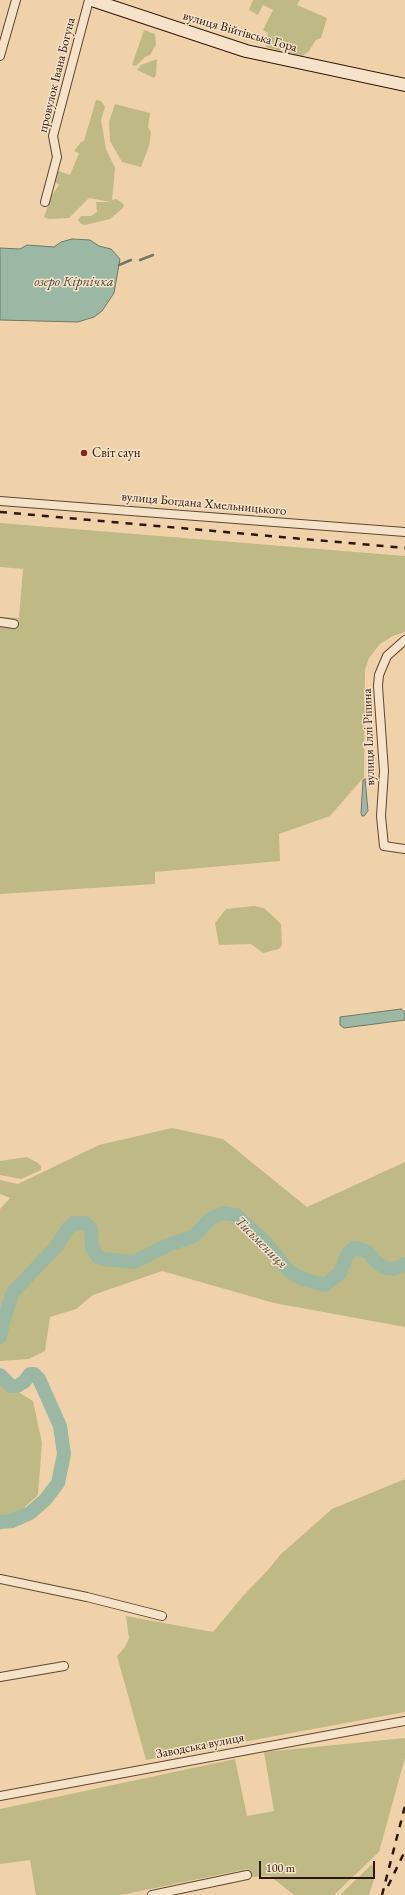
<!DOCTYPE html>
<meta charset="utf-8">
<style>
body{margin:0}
#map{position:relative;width:405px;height:1895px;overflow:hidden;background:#f0d2aa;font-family:"EB Garamond",serif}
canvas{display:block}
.scale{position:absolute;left:259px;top:1861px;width:116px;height:18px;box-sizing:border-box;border:2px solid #2c170a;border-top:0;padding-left:5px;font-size:12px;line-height:14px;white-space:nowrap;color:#2c170a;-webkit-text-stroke:3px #f5e2c8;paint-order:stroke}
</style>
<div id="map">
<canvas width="405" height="1895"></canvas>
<div class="scale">100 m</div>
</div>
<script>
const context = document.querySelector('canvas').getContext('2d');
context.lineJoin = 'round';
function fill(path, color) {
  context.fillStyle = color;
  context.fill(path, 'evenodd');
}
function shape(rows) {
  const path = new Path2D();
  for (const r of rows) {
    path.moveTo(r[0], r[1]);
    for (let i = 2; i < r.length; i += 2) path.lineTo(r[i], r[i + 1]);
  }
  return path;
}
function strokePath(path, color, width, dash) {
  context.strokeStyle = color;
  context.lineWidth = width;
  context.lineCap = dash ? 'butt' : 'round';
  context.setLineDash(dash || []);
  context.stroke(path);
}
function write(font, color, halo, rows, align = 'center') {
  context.font = font + ' "EB Garamond",serif';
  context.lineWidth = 3;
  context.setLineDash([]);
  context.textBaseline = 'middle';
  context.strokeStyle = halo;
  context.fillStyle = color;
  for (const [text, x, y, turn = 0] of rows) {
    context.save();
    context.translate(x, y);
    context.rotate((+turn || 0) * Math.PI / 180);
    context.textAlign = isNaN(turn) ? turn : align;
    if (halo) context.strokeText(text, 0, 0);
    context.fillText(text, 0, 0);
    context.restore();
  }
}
fill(shape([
 [253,0,300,0,297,5,327,18,321,38,316,40,309,51,302,56,286,52,287,45,282,44,280,51,266,47,268,33,263,30,273,10,263,5,258,15,249,10],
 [144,30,155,34,156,45,150,55,145,57,136,66,132,65],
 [157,59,156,75,154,78,137,70,141,65],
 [96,100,101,101,105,107,101,120,106,149,115,168,112,200,116,199,121,202,124,205,123,208,110,219,85,225,81,224,78,220,81,216,91,216,97,212,96,202,110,202,89,198,69,218,49,219,44,217,52,195,59,185,55,182,57,173,59,171,70,175,79,153,74,151,81,142,84,141],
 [115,104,150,113,148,127,151,132,149,146,141,167,122,162,110,141,109,122],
 [0,523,405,556,405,632,393,636,380,644,369,658,365,670,364,777,330,816,279,834,280,861,155,872,155,884,0,894,0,617,19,618,23,569,0,567],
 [254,906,264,908,281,924,282,945,279,949,263,953,251,944,219,945,215,923,226,909],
 [172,1128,223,1139,307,1207,405,1162,405,1327,274,1303,162,1271,93,1295,76,1309,50,1317,45,1351,29,1359,0,1361,0,1209,10,1198,0,1194,0,1180,18,1184,99,1145],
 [27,1157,38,1163,41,1166,41,1170,21,1179,0,1175,0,1161],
 [0,1381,33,1401,42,1443,38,1495,0,1530],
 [405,1479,405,1712,146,1760,117,1656,125,1647,129,1638,126,1616,213,1632,242,1597,268,1570,280,1555,332,1509],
 [405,1738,405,1758,379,1852,334,1895,294,1895,270,1876,251,1877,247,1869,121,1895,36,1895,30,1860,0,1864,0,1809,235,1759,247,1816,274,1811,264,1752],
 [372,1864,375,1876,369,1895,340,1895]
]), '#bfba85');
const water = shape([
 [72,239,90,240,99,246,111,249,120,259,114,293,102,311,94,317,78,322,0,320,0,248,20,249,27,245,54,247,61,242,72,239],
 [365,779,368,811,364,816,362,816,361,813,363,780,365,779],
 [401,1009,405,1012,405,1020,344,1028,340,1025,340,1017,401,1009]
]);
fill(water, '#9bb8a4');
strokePath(water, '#6f7866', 1);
strokePath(shape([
 [140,260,153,255],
 [119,265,131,260]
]), '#6f7866', 2.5);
strokePath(shape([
 [0,1337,3,1322,13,1292,56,1247,68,1228,75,1223,85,1223,91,1229,92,1248,98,1257,104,1259,134,1262,168,1245,194,1236,210,1219,223,1213,236,1215,264,1241,289,1271,302,1279,325,1285,340,1273,348,1253,355,1248,368,1252,376,1262,385,1268,394,1269,405,1264],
 [0,1375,11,1386,17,1386,24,1382,30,1374,34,1374,39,1379,60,1426,64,1454,58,1483,45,1500,30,1513,12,1521,0,1522]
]), '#9bb8a4', 14);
const street = shape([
 [0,56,16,0],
 [45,202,57,157,53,136,89,0],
 [0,501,405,532],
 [0,622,14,624],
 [405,640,387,656,379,675,378,686,384,771,381,816,384,846,405,849],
 [0,1579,87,1597,162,1616],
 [0,1677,64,1666],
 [0,1796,405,1721],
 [152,1895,247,1875]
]);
const secondary = shape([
 [92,0,246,51,405,85]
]);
strokePath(street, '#5d4632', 10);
strokePath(secondary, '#2c170a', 14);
strokePath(street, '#f5e2c8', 8);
strokePath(secondary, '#f5e2c8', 12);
strokePath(shape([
 [0,512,405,548],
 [388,1886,405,1851],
 [382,1895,405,1806]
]), '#2c170a', 2.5, [7, 7]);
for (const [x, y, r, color] of [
 [84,453,4,"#8f2418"]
]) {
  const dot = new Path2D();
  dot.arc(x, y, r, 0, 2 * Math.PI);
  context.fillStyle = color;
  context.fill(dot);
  strokePath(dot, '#f5e2c8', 1.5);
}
write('13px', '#2c170a', '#f5e2c8', [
 ["вулиця Війтівська Гора",240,32,16],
 ["провулок Івана Богуна",57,75,-76],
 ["вулиця Богдана Хмельницького",204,504,5],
 ["вулиця Іллі Ріпина",369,737,-92],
 ["Заводська вулиця",200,1746,-11]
]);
write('13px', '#2c170a', '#f5e2c8', [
 ["Світ саун",92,453]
], 'left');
write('italic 14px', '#4d4738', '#f5e2c8', [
 ["озеро Кірпічка",74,282],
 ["Тисьмениця",261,1243,45]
]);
</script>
